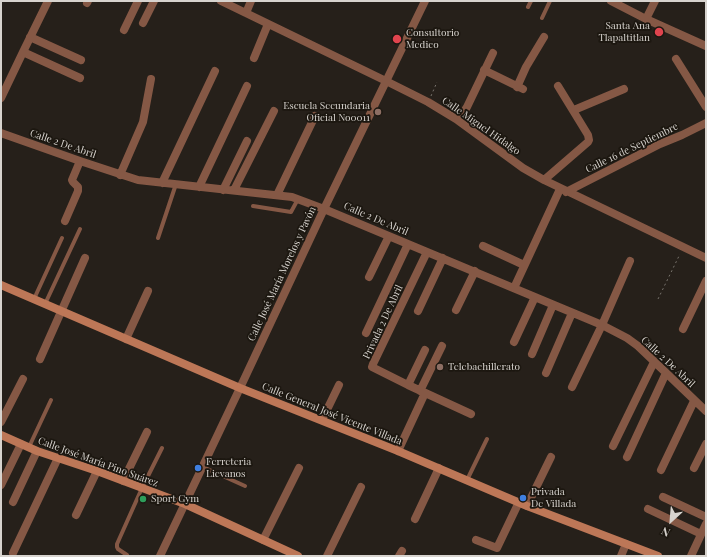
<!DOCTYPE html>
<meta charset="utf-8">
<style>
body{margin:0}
#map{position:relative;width:707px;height:557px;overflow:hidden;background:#26201a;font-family:"Playfair Display",serif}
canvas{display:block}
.frame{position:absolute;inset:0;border:2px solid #d7d3ce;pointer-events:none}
.north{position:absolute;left:651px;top:501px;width:40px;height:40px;-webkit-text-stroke:3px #1c1710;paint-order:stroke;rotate:206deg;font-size:11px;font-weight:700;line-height:16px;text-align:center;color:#d7d3ce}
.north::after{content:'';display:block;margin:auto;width:14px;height:18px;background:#d7d3ce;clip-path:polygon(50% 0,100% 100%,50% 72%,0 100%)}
</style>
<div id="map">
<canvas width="707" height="557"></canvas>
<div class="frame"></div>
<div class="north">N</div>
</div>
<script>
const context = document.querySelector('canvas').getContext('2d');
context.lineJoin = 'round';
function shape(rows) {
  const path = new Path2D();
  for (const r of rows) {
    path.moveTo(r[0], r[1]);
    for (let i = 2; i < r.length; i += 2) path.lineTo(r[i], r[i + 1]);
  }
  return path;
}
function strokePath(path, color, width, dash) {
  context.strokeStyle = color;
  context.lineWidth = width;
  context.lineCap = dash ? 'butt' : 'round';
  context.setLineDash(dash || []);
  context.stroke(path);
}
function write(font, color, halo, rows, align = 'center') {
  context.font = font + ' "Playfair Display",serif';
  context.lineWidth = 3.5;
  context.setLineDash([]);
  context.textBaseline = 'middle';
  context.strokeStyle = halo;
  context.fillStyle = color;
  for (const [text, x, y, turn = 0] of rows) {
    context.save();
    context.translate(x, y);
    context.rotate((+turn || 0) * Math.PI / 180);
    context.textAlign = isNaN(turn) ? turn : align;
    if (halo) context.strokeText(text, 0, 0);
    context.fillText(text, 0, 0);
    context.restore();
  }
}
strokePath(shape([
 [431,96,437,82],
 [658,299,680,254]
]), '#78736d', 1, [2, 3]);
strokePath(shape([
 [528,7,531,1],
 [542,18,550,1],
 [253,206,291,212,298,199],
 [158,238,176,184],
 [34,299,62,238],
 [45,304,80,229],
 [29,447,51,400],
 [203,467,245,486],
 [467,480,487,439],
 [127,555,118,549,117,547,117,544,142,488,162,448]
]), '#855845', 4);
strokePath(shape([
 [221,1,386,81,428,102,456,119,523,168,544,180,706,258],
 [611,1,646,19,706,46],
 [87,3,88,1],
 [246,13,251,1],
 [646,19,655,1],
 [143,23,154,1],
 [124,30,138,1],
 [30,37,81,60],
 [23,52,80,78],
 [254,58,268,24],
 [676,59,706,107],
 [484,70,523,89],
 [517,87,526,67,544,37],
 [1,98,23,52,48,1],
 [574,110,624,89],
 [456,119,465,110,467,107,493,53],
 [1,133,80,161,138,180,292,197,324,209,602,325,627,338,638,346,706,411],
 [120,175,143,122,151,79],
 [544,180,588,142,589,140,588,135,558,86],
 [162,183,215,71],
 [199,187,247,86],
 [223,190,247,141],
 [234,190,274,111],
 [566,192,660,144,682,135,706,123],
 [277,195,315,116],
 [65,221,78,191,78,187,73,182,72,180,80,161],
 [483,246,524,265],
 [427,252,373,364,372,367,408,385,471,414],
 [369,277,389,236],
 [514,288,560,189],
 [456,310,475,271],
 [418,311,443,258],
 [683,329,706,281],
 [366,333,408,244],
 [126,339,148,291],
 [514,342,535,297],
 [532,354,553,305],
 [40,359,85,258],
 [546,373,572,313],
 [408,385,425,350],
 [572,387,602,325,630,261],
 [420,391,442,346],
 [322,420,339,385],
 [1,422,23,379],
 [613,446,654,362],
 [398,451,425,393],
 [627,457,666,373],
 [694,468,706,444],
 [661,470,694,401],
 [123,481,147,432],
 [1,485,21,444],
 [663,497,706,517],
 [13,502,37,451],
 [527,506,551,457],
 [648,509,701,534],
 [76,515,97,471],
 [415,519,439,468],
 [263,540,299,468],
 [476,540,497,548,519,502],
 [13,553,58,458],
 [327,556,361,487],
 [399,556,402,551],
 [621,556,626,544],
 [691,556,706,524]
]), '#855845', 8);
strokePath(shape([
 [160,556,240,388,324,209,425,1]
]), '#855845', 8);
strokePath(shape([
 [1,285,240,388,398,451,527,506,658,556],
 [1,435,37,451,97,471,185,504,298,556]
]), '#bd7757', 8);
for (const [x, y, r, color] of [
 [659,32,5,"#e0444e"],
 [397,39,5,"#e0444e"],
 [378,112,4,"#8d6e63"],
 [440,367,4,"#8d6e63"],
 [198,468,4,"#3f7fe0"],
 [523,498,4,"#3f7fe0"],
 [143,499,4,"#2e9e5b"]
]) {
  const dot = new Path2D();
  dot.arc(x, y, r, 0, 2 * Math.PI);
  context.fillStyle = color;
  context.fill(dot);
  strokePath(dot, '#1c1710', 1.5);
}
write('10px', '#d7d3ce', '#1c1710', [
 ["Santa Ana",650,26,"right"],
 ["Tlapaltitlan",650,38,"right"],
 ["Consultorio",406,33],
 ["Medico",406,45],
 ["Escuela Secundaria",370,106,"right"],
 ["Oficial No0011",370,118,"right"],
 ["Telebachillerato",448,367],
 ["Ferreteria",206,462],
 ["Lievanos",206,474],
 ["Privada",531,492],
 ["De Villada",531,504],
 ["Sport Gym",151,499]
], 'left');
write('10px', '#d7d3ce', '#1c1710', [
 ["Calle Miguel Hidalgo",481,126,35],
 ["Calle 2 De Abril",63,144,19],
 ["Calle 16 de Septiembre",632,148,-26],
 ["Calle 2 De Abril",376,219,23],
 ["Calle José María Morelos y Pavón",282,274,-65],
 ["Privada 2 De Abril",383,322,-65],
 ["Calle 2 De Abril",668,362,43],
 ["Calle General José Vicente Villada",332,414,22],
 ["Calle José María Pino Suárez",98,462,20]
]);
</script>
